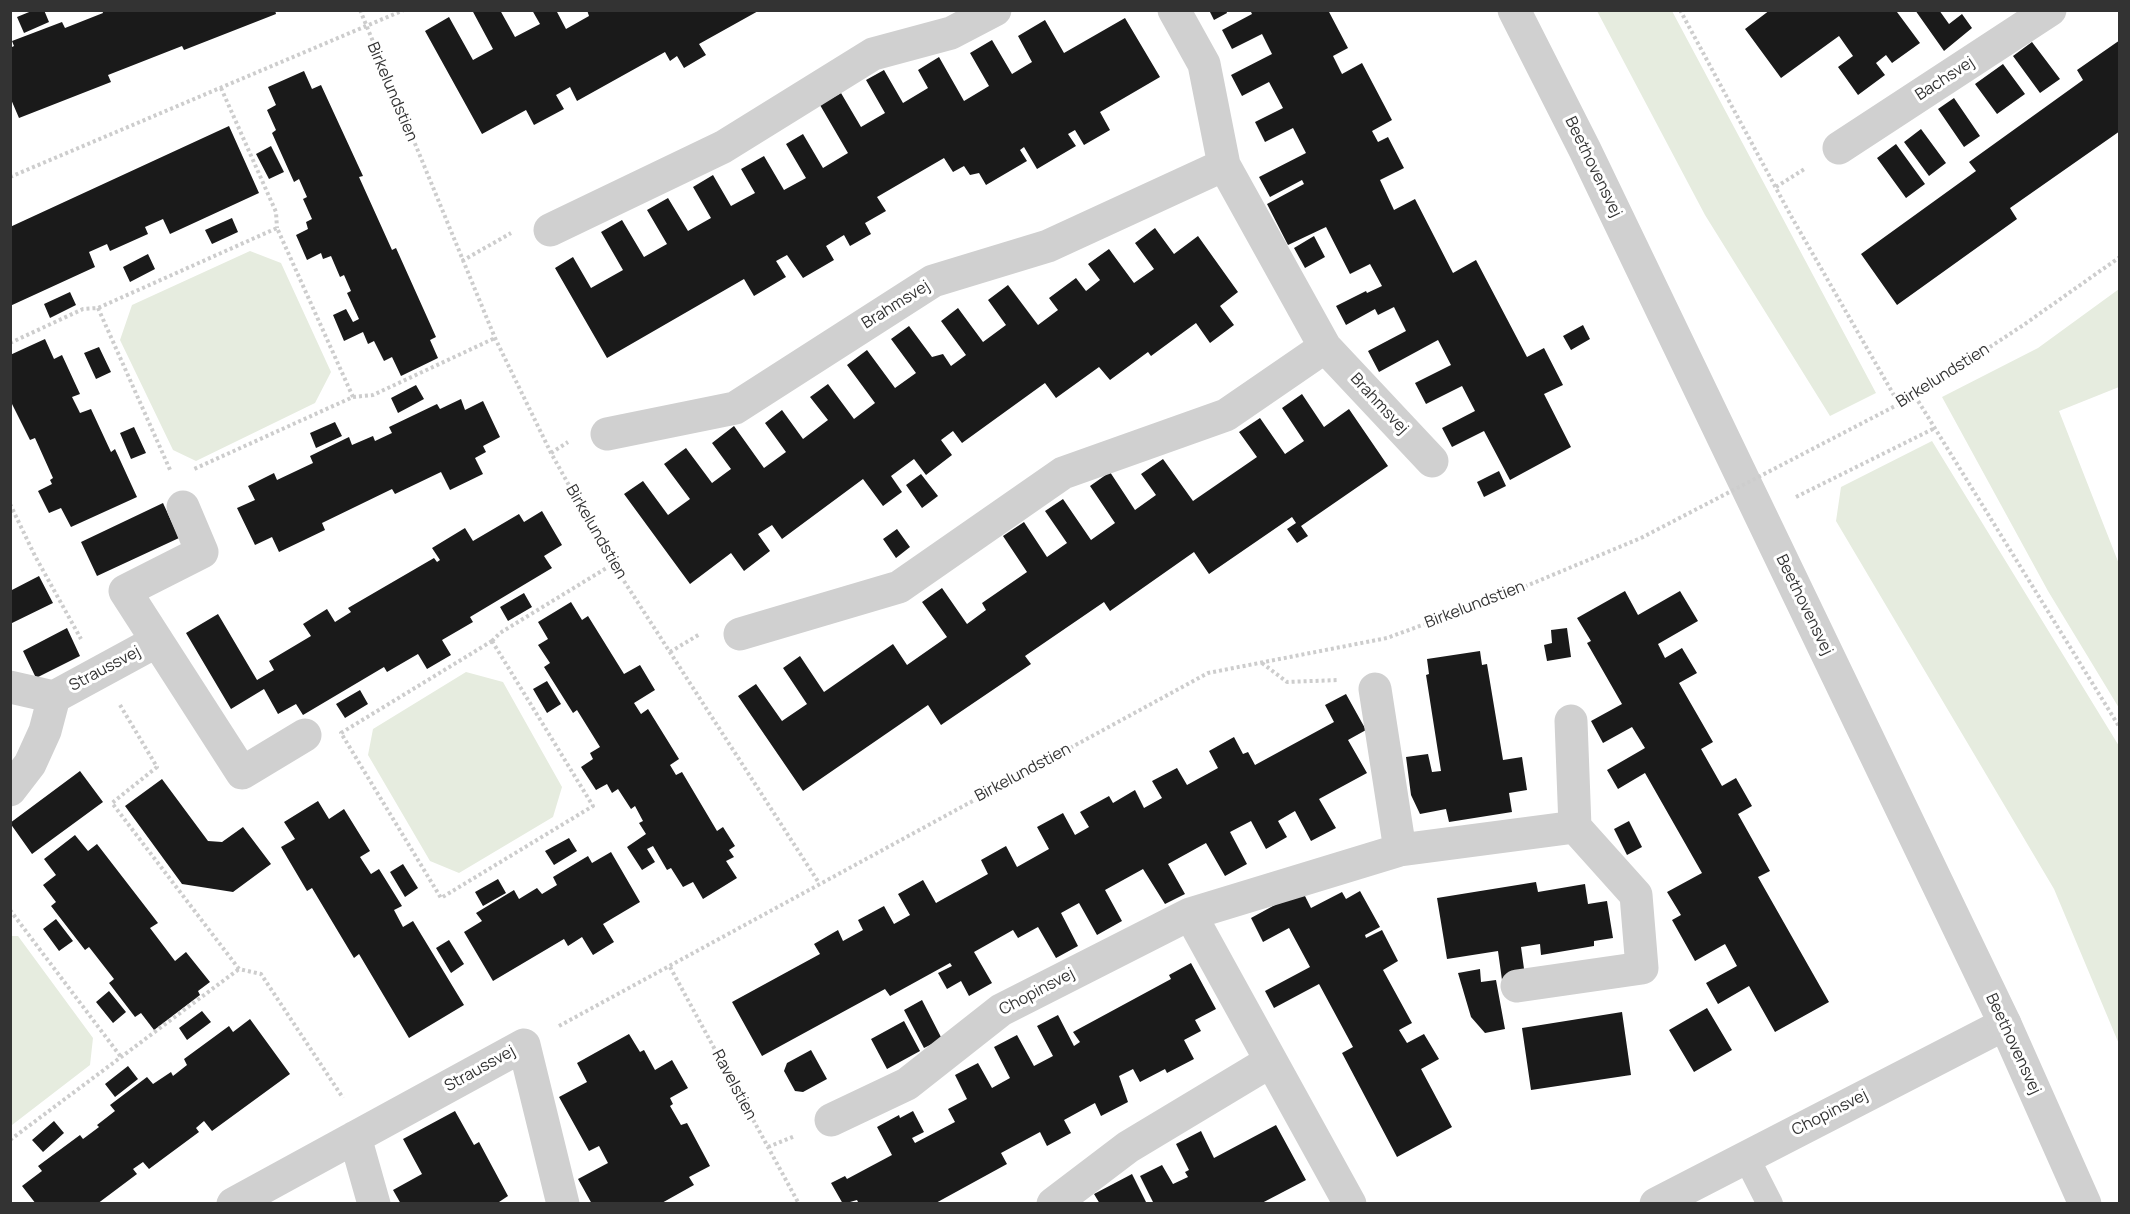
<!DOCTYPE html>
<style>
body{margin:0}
#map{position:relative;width:2130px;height:1214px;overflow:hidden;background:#fff;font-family:Manrope,sans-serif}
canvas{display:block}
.frame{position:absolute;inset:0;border:12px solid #333;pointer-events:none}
</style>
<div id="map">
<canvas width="2130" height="1214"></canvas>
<div class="frame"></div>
</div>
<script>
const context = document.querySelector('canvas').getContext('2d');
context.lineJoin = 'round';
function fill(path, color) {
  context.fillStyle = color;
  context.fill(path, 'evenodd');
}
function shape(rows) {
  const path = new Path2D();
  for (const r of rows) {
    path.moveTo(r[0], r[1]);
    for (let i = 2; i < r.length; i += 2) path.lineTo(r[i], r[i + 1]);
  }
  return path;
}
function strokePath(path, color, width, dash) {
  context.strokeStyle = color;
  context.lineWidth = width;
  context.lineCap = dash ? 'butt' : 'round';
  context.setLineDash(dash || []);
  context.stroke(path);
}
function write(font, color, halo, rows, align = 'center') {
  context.font = font + ' Manrope,sans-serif';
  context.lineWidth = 6;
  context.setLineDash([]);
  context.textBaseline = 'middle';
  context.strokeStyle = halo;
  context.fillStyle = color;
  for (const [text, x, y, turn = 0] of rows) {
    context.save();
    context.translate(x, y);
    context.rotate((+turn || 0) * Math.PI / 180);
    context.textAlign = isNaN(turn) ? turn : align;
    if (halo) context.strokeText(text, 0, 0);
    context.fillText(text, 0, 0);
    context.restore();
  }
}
fill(shape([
 [1597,11,1672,11,1876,393,1830,416,1705,215],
 [250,251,281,263,331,372,315,403,196,461,173,450,120,340,132,305],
 [2119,289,2119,387,2059,411,2119,564,2119,708,2048,591,1942,397,2038,348],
 [1932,441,2119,746,2119,1044,2054,889,1836,521,1841,487],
 [466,672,503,682,562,787,553,817,459,873,430,861,368,755,373,729],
 [11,936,18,936,93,1038,90,1065,12,1125]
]), '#e6ecdf');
fill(shape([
 [34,10,44,10,49,22,24,33,17,17],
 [102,10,275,10,276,14,184,50,182,46,108,75,111,82,19,118,10,97,10,48,14,46,12,41,62,22,65,28,103,13],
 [472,10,500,10,515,37,540,24,532,10,556,10,566,29,589,16,587,10,760,10,699,44,706,55,684,68,677,56,670,61,665,52,577,101,570,87,556,95,564,109,534,125,526,110,482,134,425,31,449,17,473,60,493,49],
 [1209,10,1226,10,1227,13,1214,20],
 [1250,10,1328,10,1348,48,1333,56,1342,74,1362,63,1392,120,1372,131,1378,142,1388,137,1404,168,1380,180,1394,210,1415,199,1453,273,1476,260,1527,357,1544,348,1563,385,1544,394,1571,447,1510,480,1484,431,1452,447,1442,428,1475,411,1462,386,1426,404,1415,383,1451,365,1438,340,1379,372,1368,351,1406,331,1394,307,1378,315,1375,309,1346,325,1336,306,1366,291,1367,293,1382,286,1370,264,1350,274,1326,227,1288,245,1267,204,1304,184,1302,180,1270,197,1259,177,1306,153,1293,128,1265,142,1255,122,1283,108,1269,82,1242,96,1231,75,1272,54,1262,34,1232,49,1222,30,1252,14],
 [1770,10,1899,10,1897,12,1920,43,1892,63,1886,55,1876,63,1885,75,1858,95,1838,67,1853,56,1839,36,1781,78,1745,29],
 [1915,10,1939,10,1949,24,1962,14,1972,28,1944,51],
 [1125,18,1160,77,1100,112,1110,130,1084,145,1075,130,1068,134,1076,146,1037,169,1024,147,1020,150,1027,161,986,185,979,173,970,175,964,166,953,172,944,158,877,197,886,211,865,223,871,234,850,246,844,235,826,246,834,260,803,278,787,255,776,261,786,277,754,296,744,279,607,358,555,268,573,257,591,288,623,270,601,232,622,220,644,257,667,244,647,210,668,198,688,231,711,218,693,187,713,175,731,206,755,193,741,169,764,156,784,190,806,178,786,144,803,134,823,168,848,153,820,105,841,93,861,127,885,113,866,80,884,70,903,103,928,88,918,70,939,57,964,101,989,86,970,53,992,40,1012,74,1032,62,1018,36,1045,20,1064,53],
 [2120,40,2120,131,2010,208,2017,219,1897,305,1861,254,1976,171,1969,162,2083,80,2077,70],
 [2032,42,2060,79,2040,93,2013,56],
 [2003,64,2025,94,1997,114,1975,84],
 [304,71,312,89,321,85,363,176,359,177,392,250,396,248,436,337,430,340,438,358,401,376,392,357,384,361,374,341,368,344,363,332,344,341,333,315,346,309,353,322,359,319,347,293,351,291,344,275,340,277,331,256,323,259,321,253,307,260,296,235,308,229,306,222,312,219,303,199,307,197,299,179,294,182,272,133,276,130,267,110,276,105,268,87],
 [1954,98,1980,136,1964,147,1938,109],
 [229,126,259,193,170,234,163,219,145,227,148,234,110,251,107,244,89,252,95,267,10,306,10,227],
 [1921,129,1946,163,1929,176,1904,142],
 [1896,144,1925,184,1906,198,1877,158],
 [271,146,284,172,269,179,256,154],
 [232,218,238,232,212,244,205,230],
 [1155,228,1174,254,1198,236,1238,292,1220,306,1234,325,1210,343,1196,323,1151,356,1148,352,1110,380,1099,367,1056,398,1045,383,962,443,953,431,941,440,952,455,926,475,914,459,891,476,902,492,883,506,863,479,782,539,772,525,758,534,770,551,744,571,731,553,690,584,624,494,643,481,668,515,690,499,664,464,686,448,712,483,731,469,712,443,734,426,764,468,786,452,765,423,782,410,803,439,828,420,810,397,828,384,854,419,875,403,847,365,867,350,895,388,916,373,891,339,909,326,932,357,943,354,951,366,966,355,941,321,958,308,983,342,1006,325,988,300,1008,285,1038,325,1058,310,1049,298,1076,278,1086,291,1100,280,1088,264,1109,249,1134,283,1154,269,1135,243],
 [1314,236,1325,257,1305,268,1294,248],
 [148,254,155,269,130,282,123,267],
 [70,292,76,305,50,318,44,304],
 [1583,325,1590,339,1571,350,1563,336],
 [45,339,54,359,62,355,80,394,72,397,80,413,91,409,111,452,115,449,137,497,71,527,61,508,49,513,38,491,52,484,50,480,53,478,35,438,30,440,10,400,10,355],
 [99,347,111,372,96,379,84,353],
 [416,385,424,399,398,413,391,398],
 [1302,394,1324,427,1349,409,1388,466,1301,526,1308,536,1297,543,1287,529,1296,523,1292,517,1209,574,1194,552,1110,611,1104,602,1025,656,1031,664,941,725,928,705,803,791,738,696,756,684,782,721,807,704,783,668,800,656,824,692,893,644,907,665,947,637,922,602,942,588,967,624,986,610,982,603,1027,572,1003,536,1024,522,1047,557,1067,543,1045,511,1063,499,1091,540,1115,523,1090,486,1110,472,1135,510,1156,495,1141,474,1163,459,1193,501,1257,457,1239,432,1260,418,1285,454,1304,441,1282,408],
 [461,399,465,410,483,401,500,437,483,446,486,452,475,458,483,474,450,490,441,472,395,494,392,489,322,523,325,530,279,552,272,537,255,545,237,508,255,500,248,486,274,473,277,480,313,463,310,456,349,437,352,445,373,436,375,441,392,433,389,427,437,404,440,409],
 [335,422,342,436,316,448,310,433],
 [134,427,146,453,131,459,120,433],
 [1499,471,1506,486,1484,497,1477,482],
 [921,474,938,496,922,508,906,485],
 [163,503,179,538,97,576,81,542],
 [542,511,562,545,544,556,552,568,470,617,473,622,442,640,451,655,427,669,418,654,387,672,384,667,303,715,296,704,278,714,264,689,231,709,186,633,218,614,257,680,274,670,269,661,311,636,303,624,327,609,335,622,351,612,348,608,434,558,437,562,440,560,432,548,465,528,473,541,519,514,524,522],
 [897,529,910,547,896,558,883,539],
 [39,576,53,603,10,624,10,591],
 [1625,591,1638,615,1680,591,1698,621,1658,644,1665,658,1682,648,1697,673,1679,683,1713,742,1701,749,1722,786,1736,778,1752,806,1738,814,1770,871,1758,877,1829,1002,1775,1032,1749,986,1718,1004,1706,983,1737,966,1725,944,1695,961,1672,920,1681,915,1667,892,1702,873,1645,773,1618,789,1607,770,1645,748,1632,727,1603,743,1591,721,1622,704,1587,643,1591,641,1577,618],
 [524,593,532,607,508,621,500,607],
 [571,602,582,620,588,616,624,674,640,665,655,690,634,703,641,714,648,709,679,759,670,765,676,775,682,772,717,831,723,827,735,846,729,850,734,857,726,861,737,878,703,899,693,882,683,887,671,868,667,870,653,846,647,849,655,862,642,870,627,847,646,834,639,823,643,821,635,806,631,809,618,789,612,793,607,784,596,790,581,767,593,759,590,753,600,747,577,710,573,713,544,667,550,663,538,645,548,639,538,622],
 [67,628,80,656,36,678,23,651],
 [1567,628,1571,657,1547,661,1544,645,1552,643,1551,630],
 [1480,651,1482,665,1487,664,1503,760,1522,757,1527,790,1509,793,1512,812,1449,822,1446,809,1420,814,1411,795,1406,757,1428,754,1432,772,1441,771,1426,675,1429,674,1427,659],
 [547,681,561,704,547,713,533,689],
 [360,690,368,704,345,718,336,704],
 [1346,694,1366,730,1348,740,1367,773,1319,799,1336,828,1311,841,1295,811,1278,821,1287,837,1266,849,1251,821,1230,832,1247,864,1225,876,1206,843,1168,864,1185,894,1165,904,1143,869,1105,890,1122,921,1097,935,1079,903,1061,913,1078,946,1056,958,1038,927,1018,938,1013,930,974,952,992,983,969,996,961,981,947,989,938,973,952,966,950,963,890,996,885,989,762,1056,732,1002,820,954,814,944,838,930,843,941,863,930,858,920,884,906,894,924,910,915,898,894,923,880,936,903,988,874,981,860,1006,846,1017,867,1049,849,1037,827,1063,813,1075,835,1089,827,1080,812,1109,796,1113,803,1135,790,1144,808,1162,798,1152,781,1177,768,1187,785,1218,768,1209,751,1234,737,1243,754,1248,752,1255,765,1334,722,1325,705],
 [80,771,103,802,32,854,10,823],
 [162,779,208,841,222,842,243,827,271,864,233,892,182,884,125,806],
 [318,801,329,819,344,809,370,851,360,857,371,874,379,869,402,906,394,910,403,927,413,921,464,1005,409,1038,359,954,354,958,312,888,307,891,281,847,295,839,284,822],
 [1629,821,1642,847,1627,855,1614,829],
 [75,835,88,851,97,844,158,923,150,928,175,961,186,952,210,982,198,991,200,995,154,1030,141,1013,135,1017,109,983,114,979,89,947,85,950,51,906,56,902,43,885,56,875,44,859],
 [569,838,577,851,554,865,545,851],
 [611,852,640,902,603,924,614,942,593,955,582,937,568,946,564,939,493,981,464,932,482,921,476,913,514,890,519,899,537,888,542,894,557,885,553,877,588,856,592,863],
 [403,864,418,888,405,897,390,872],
 [498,879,506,893,483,906,475,892],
 [1536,882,1538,892,1585,884,1588,904,1607,901,1613,938,1594,941,1594,946,1541,955,1540,944,1521,947,1525,976,1502,980,1498,951,1447,959,1437,898],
 [1360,891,1380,927,1365,935,1366,938,1382,930,1398,961,1383,970,1412,1023,1399,1030,1407,1043,1424,1034,1439,1059,1421,1069,1452,1127,1397,1157,1342,1053,1353,1047,1319,984,1274,1008,1265,991,1310,967,1289,928,1263,942,1251,918,1284,900,1304,894,1311,908,1342,892,1346,899],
 [56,919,73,941,59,951,43,929],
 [449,940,464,964,451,973,436,948],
 [1191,963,1216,1009,1195,1020,1201,1031,1184,1040,1194,1059,1167,1073,1165,1069,1140,1082,1133,1069,1119,1076,1128,1102,1101,1116,1095,1103,1064,1120,1071,1133,1047,1146,1040,1132,1001,1153,1007,1164,934,1204,859,1204,857,1200,843,1204,831,1183,845,1176,847,1179,892,1155,877,1127,899,1115,900,1118,913,1111,924,1132,912,1138,915,1143,955,1122,948,1109,967,1099,955,1075,978,1063,992,1088,1010,1078,994,1047,1017,1035,1034,1066,1053,1056,1037,1026,1058,1015,1074,1046,1080,1042,1073,1032,1171,979,1169,975],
 [1480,969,1481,982,1496,980,1505,1029,1485,1033,1471,1017,1458,973],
 [109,991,126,1012,113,1023,96,1002],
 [922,1000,942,1039,924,1048,904,1010],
 [1707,1008,1732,1050,1694,1072,1669,1030],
 [202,1011,211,1022,187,1040,179,1028],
 [1622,1012,1631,1075,1531,1090,1522,1028],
 [250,1019,290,1074,212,1131,204,1121,196,1128,199,1132,149,1169,143,1162,133,1169,137,1174,97,1204,36,1204,22,1186,42,1171,38,1166,80,1135,83,1139,99,1127,97,1125,115,1111,110,1105,147,1077,153,1084,171,1072,173,1076,187,1065,184,1059,229,1026,233,1032],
 [904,1021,920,1051,887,1069,871,1039],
 [629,1034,640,1052,644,1050,655,1070,672,1060,688,1088,670,1098,673,1104,670,1106,681,1125,687,1123,710,1166,689,1177,694,1185,660,1204,592,1204,578,1179,608,1163,599,1146,589,1151,559,1097,587,1082,577,1063],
 [811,1050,827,1079,803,1092,795,1091,784,1071,787,1063],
 [128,1066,138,1079,115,1097,105,1084],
 [455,1111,474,1145,479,1142,508,1196,496,1204,401,1204,393,1190,422,1174,403,1139],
 [54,1121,64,1133,43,1152,32,1140],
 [1276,1125,1306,1180,1260,1204,1154,1204,1140,1176,1162,1165,1173,1184,1188,1177,1185,1172,1189,1170,1176,1144,1201,1131,1214,1158],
 [1132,1174,1147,1204,1100,1204,1094,1194]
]), '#1a1a1a');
strokePath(shape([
 [360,10,495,338,551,453,613,564,819,883],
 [1680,10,1791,216,1899,404,1915,396,2022,326,2120,257],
 [221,88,276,212,277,228],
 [10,177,404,10],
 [1776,187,1806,168],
 [462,261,511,233],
 [98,308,171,472],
 [10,343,83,309,98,308,277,228,353,397,194,469],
 [1915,396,2120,728],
 [353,397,373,395,495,338],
 [551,453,568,442],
 [1796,497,1935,428],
 [10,504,35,556,81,639],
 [492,641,593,806,441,898,341,733,492,641],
 [492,641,500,633,613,564],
 [670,652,700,634],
 [1262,663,1287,682,1338,680],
 [120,705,157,767,112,803,239,969,261,974,343,1098],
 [10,862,10,887],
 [10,910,121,1057],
 [670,967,799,1204],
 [559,1026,1208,673,1387,638,1507,594,1641,538],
 [10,1140,239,969],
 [768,1147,795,1136]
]), '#cdcdcd', 4, [3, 3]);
strokePath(shape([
 [1745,1155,1770,1204]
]), '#d0d0d0', 26);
strokePath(shape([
 [1174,10,1204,64,1224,165,1325,347,1432,461],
 [1839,148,2050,10],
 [550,230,723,147,873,54,951,33,995,10],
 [607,434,735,408,933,281,1048,246,1224,165],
 [183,507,202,552,125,591,242,773,305,735],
 [740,634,899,587,1063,473,1226,415,1325,347],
 [10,687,54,697,157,641],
 [1375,689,1400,850],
 [10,790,30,764,45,731,54,697],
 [1190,914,1350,1204],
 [1517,986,1642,968,1636,895,1575,827,1571,721],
 [831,1120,907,1084,1001,1010,1190,914,1400,850,1575,827],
 [355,1137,374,1204],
 [233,1204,524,1045,563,1204],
 [1053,1204,1128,1147,1271,1061],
 [1656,1204,2005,1024]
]), '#d0d0d0', 33);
strokePath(shape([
 [1514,10,1585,150,2005,1024,2085,1204]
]), '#d0d0d0', 33);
strokePath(shape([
 [1641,538,1899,404]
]), '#cdcdcd', 4, [3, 3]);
write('16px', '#333', '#fff', [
 ["Bachsvej",1945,79,-33],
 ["Birkelundstien",392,92,67],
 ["Beethovensvej",1593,167,64],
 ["Brahmsvej",896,305,-32],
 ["Birkelundstien",1943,376,-32],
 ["Brahmsvej",1379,404,47],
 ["Birkelundstien",596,532,60],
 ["Birkelundstien",1475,605,-21],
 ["Beethovensvej",1804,605,64],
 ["Straussvej",105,669,-28],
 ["Birkelundstien",1023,773,-28],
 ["Chopinsvej",1037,992,-28],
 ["Beethovensvej",2013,1044,65],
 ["Straussvej",480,1069,-29],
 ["Ravelstien",734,1085,62],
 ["Chopinsvej",1830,1113,-27]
]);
</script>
